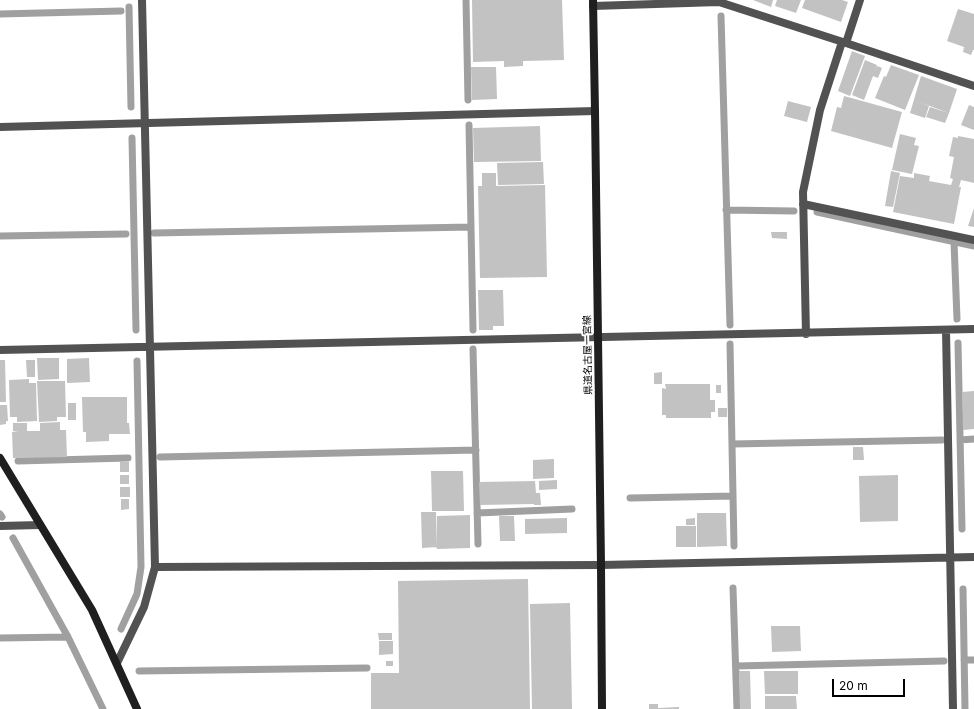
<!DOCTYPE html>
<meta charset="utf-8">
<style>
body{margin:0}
#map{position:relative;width:974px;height:709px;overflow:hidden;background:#fff;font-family:Inter,sans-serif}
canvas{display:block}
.scale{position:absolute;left:832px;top:679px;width:73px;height:18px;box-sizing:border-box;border:2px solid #000;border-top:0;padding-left:5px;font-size:12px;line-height:14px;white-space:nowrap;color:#000;-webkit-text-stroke:3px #fff;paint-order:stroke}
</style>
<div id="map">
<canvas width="974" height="709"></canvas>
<div class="scale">20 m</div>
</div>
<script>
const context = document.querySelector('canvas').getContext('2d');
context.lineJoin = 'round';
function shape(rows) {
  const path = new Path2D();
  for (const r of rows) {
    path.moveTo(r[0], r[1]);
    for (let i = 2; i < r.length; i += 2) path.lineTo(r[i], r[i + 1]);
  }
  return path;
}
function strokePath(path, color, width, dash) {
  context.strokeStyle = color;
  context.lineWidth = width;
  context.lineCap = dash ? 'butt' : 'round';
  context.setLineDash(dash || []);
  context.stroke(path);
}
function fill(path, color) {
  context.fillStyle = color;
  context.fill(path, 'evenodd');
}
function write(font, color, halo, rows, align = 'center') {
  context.font = font + ' Inter,"Noto Sans JP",sans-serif';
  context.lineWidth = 4;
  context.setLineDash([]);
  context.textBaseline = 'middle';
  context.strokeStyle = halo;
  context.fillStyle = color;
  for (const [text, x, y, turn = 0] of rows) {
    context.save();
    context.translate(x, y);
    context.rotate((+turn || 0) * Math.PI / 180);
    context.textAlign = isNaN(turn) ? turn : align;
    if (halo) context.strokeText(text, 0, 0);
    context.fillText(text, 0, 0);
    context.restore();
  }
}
strokePath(shape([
 [466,0,468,100],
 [129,7,131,107],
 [0,14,121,11],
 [721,16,730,325],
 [469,125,473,330],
 [132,138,136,330],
 [726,210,794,211],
 [817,212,974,246],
 [154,233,471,227],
 [0,236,126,234],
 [954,242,957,319],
 [958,343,962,529],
 [730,344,734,546],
 [473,349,478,544],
 [960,440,974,439],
 [732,444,942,440],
 [160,457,476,450],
 [18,461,128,458],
 [630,498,733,496],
 [477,513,572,509],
 [0,514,2,517],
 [13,538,68,637,103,709],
 [733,588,737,709],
 [963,589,965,709],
 [121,629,137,594,141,567,137,361],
 [0,638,68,637],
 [964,660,974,660],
 [736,666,944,661],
 [139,671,367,668]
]), '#a0a0a0', 7);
fill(shape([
 [472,0,562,0,564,60,523,61,523,66,504,67,504,61,473,62],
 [753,0,773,0,771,7],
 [777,0,801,0,796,13,775,6],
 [805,0,842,0,848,2,841,22,802,8],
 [958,9,974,14,974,50,973,50,971,55,963,52,964,47,947,41],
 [852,51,865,56,850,96,838,91],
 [865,60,877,65,875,71,877,66,882,68,878,78,873,76,864,100,852,95],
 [891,65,919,75,905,110,875,98,884,76,886,77],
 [471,67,496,67,497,99,472,100],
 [921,76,957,89,949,113,919,102,929,106,925,118,910,113],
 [844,96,902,112,892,148,831,131,837,107,841,108],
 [788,101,811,107,807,122,784,116],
 [969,105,974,107,974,130,961,125],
 [930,107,949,113,945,123,926,117],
 [540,126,541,161,474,162,473,128],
 [900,134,916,138,914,145,919,146,912,174,892,170],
 [958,136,974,139,974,183,961,180,959,187,961,187,954,224,893,212,900,176,914,178,914,173,930,176,929,181,951,185,953,179,950,178,954,157,949,156,953,137,958,138],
 [543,162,544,184,498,185,497,163],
 [891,171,900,173,893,207,885,206],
 [482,173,496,173,496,186,545,185,547,277,480,278,478,186,482,186],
 [974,208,974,227,968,226],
 [771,232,787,232,787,239,772,238],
 [478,290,503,290,504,326,493,326,493,330,479,330],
 [37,358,59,358,59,379,38,380],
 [89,358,90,382,67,383,67,359],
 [0,360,5,360,6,402,0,402],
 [26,360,35,360,35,377,27,377],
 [662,372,662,384,654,384,654,373],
 [29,379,29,383,36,383,37,421,17,422,17,417,10,417,9,380],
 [37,381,65,381,66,417,57,417,57,421,39,422],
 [665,384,710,384,710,400,715,400,715,412,711,412,711,418,666,418,666,415,662,415,662,388,666,389],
 [716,385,721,385,721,393,716,393],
 [974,391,974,429,963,430,962,392],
 [82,397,127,397,127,423,129,423,130,434,109,434,109,441,86,442,86,432,83,432],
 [68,403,76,403,76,420,68,420],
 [0,405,7,405,8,421,6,421,6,424,0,425],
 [718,408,727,408,727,417,718,417],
 [60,422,60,430,66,430,67,457,13,458,12,432,18,431,13,431,13,423,27,423,27,431,40,431,40,423],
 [853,447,863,447,864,460,853,460],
 [554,459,554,478,533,479,533,460],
 [120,462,129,462,129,472,120,472],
 [431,471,463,471,464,511,432,511],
 [120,475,129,475,129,484,120,484],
 [898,475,898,521,860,522,859,476],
 [557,480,557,489,539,490,539,481],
 [535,481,536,493,540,493,541,505,534,505,534,504,480,505,479,482],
 [120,487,130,487,130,497,120,497],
 [121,499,129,499,129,509,121,510],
 [421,512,436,512,437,547,422,548],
 [697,513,726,513,727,546,697,547],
 [470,515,470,548,437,549,437,516],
 [499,516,514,516,515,541,500,541],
 [567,518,567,533,525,534,525,519],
 [695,518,695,525,686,525,686,519],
 [676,526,696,526,696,547,676,547],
 [528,579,530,709,371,709,371,673,399,673,398,581],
 [570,603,572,709,532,709,530,604],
 [771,626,800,626,801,651,772,652],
 [378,633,392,633,392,640,379,640],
 [379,641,393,641,393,654,379,655],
 [386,661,393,661,393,666,386,666],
 [739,671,750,671,751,709,740,709],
 [764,671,798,671,798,694,765,694],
 [765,696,796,696,797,709,765,709],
 [649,704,658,704,658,708,679,707,679,709,649,709]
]), '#c2c2c2');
strokePath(shape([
 [593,6,719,2,846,43,974,86],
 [846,43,860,0],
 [0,127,595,111],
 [803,204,974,240],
 [946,330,953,709],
 [806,334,803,192,820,110,842,42],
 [0,350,974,329],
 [0,526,40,525],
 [155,567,601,565,974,557],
 [117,663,144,607,155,567,142,0]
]), '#525252', 8);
strokePath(shape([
 [593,0,595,111,601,565,602,709],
 [0,458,92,610,137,709]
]), '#1f1f1f', 8);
write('10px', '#000', '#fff', [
 ["県道名古屋一宮線",588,355,-91]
]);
</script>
